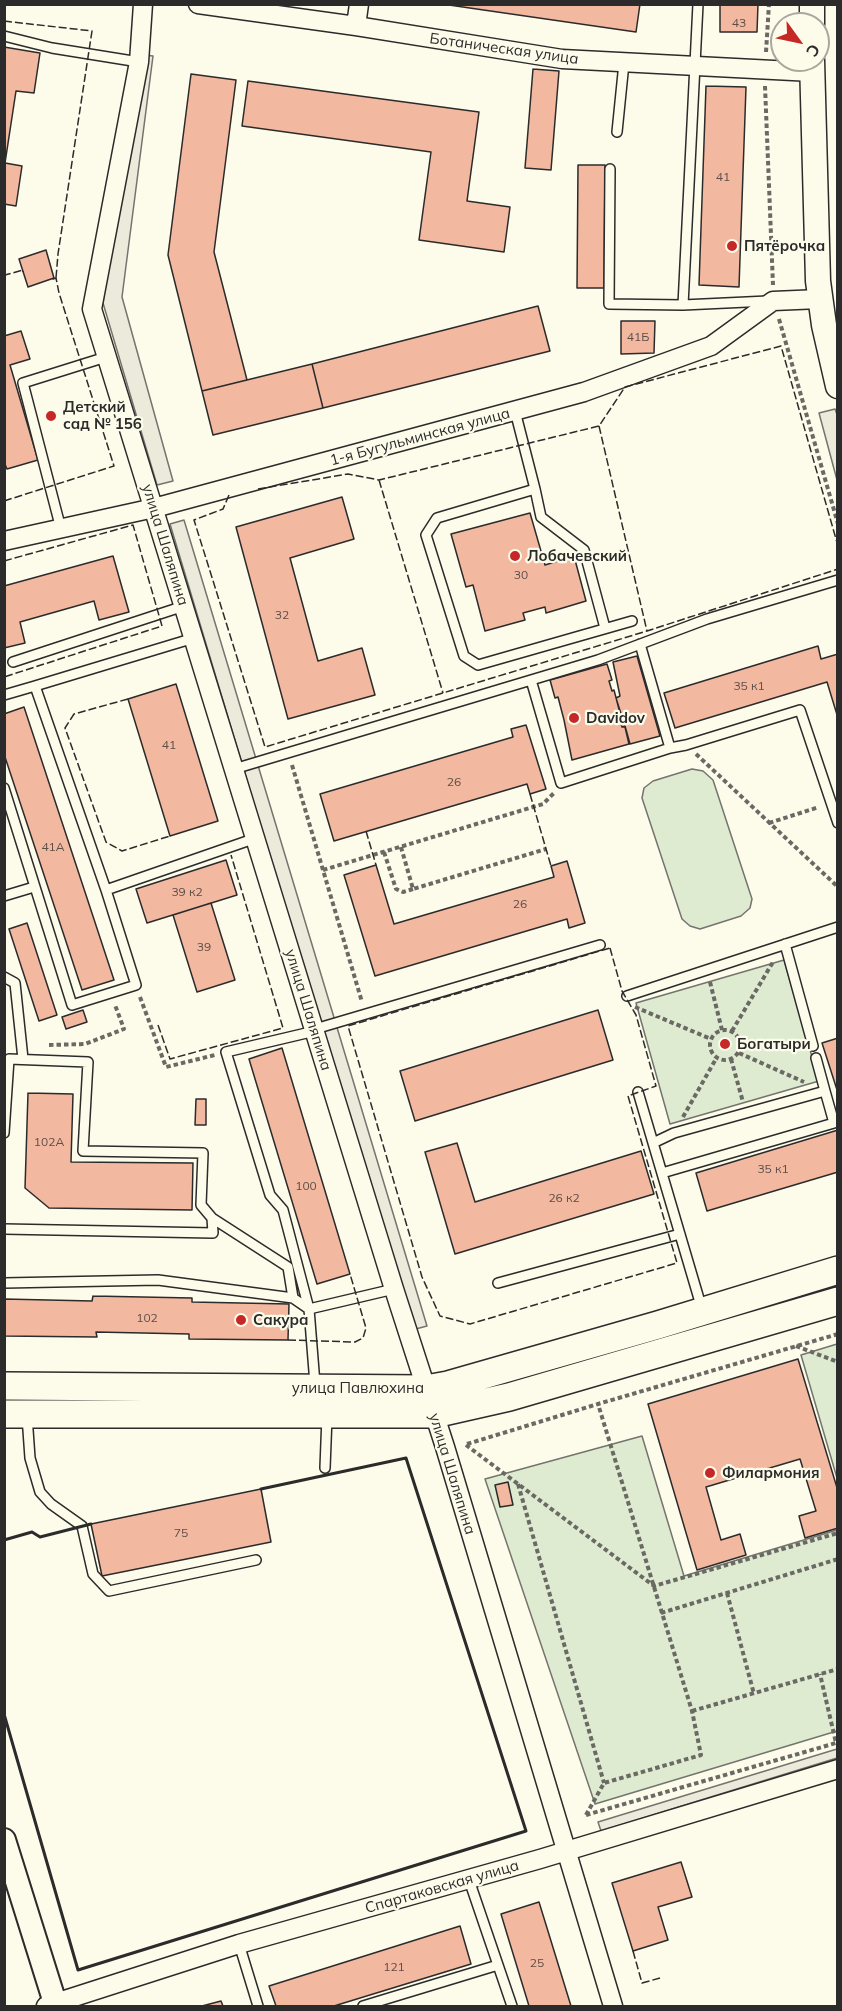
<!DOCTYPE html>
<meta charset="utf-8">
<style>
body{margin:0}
#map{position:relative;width:842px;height:2011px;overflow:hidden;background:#fdfbea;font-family:Mulish,sans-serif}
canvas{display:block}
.frame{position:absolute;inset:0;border:6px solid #2b2b2b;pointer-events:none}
.north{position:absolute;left:770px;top:12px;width:60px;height:60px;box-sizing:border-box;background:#fdfbea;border:2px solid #a9a89e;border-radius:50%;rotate:123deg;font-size:16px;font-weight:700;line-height:24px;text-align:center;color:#2b2b2b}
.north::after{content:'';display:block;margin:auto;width:21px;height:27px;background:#c62828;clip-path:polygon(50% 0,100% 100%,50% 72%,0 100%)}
</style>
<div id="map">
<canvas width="842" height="2011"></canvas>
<div class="frame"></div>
<div class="north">С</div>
</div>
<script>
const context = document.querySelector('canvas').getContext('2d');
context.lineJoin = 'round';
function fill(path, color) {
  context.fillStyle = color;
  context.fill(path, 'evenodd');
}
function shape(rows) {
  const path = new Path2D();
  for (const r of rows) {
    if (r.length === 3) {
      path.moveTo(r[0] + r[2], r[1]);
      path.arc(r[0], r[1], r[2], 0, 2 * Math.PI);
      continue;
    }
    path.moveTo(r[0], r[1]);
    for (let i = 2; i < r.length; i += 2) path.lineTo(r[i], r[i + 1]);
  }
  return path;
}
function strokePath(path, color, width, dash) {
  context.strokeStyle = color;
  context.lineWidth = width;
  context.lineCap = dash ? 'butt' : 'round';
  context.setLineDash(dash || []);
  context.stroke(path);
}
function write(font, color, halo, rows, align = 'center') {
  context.font = font + ' Mulish,sans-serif';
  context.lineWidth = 4.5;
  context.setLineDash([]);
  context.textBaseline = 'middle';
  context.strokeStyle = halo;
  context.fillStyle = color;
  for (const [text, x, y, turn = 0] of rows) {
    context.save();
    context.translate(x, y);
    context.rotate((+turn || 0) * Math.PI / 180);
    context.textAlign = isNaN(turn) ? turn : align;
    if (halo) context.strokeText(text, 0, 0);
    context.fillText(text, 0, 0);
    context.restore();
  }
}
const green = shape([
 [692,769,703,771,713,780,752,899,750,908,741,916,700,929,690,926,682,919,642,798,644,788,653,781,692,769],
 [784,960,819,1081,670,1124,636,1003,784,960],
 [837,1344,838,1344,837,1478,801,1355,837,1344],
 [642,1436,684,1576,837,1530,837,1731,595,1804,485,1479,642,1436]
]);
fill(green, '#deebd1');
strokePath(green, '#74746e', 1.5);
const parking = shape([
 [136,54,153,56,122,297,173,481,157,485,103,303,136,54],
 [835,409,838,417,837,480,819,413,835,409],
 [184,520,427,1326,412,1330,170,524,184,520],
 [837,1749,837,1758,601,1831,598,1822,837,1749]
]);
fill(parking, '#eceadb');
strokePath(parking, '#74746e', 1.5);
const building = shape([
 [442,4,640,4,636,32,442,4],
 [720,4,758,4,757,32,720,32,720,4],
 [4,47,40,53,34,93,16,91,5,163,22,166,16,206,4,204,4,47],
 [533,69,559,71,551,170,525,168,533,69],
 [191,74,236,80,214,252,247,380,202,391,168,255,191,74],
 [248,81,479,112,467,201,510,207,504,252,419,240,431,152,242,126,248,81],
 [706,86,746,87,739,287,699,285,706,86],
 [578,165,605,165,604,288,577,288,578,165],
 [46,250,54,278,28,287,19,259,46,250],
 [538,306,550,351,323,408,312,364,538,306],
 [621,321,655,321,654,353,621,354,621,321],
 [21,331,30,359,10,365,38,460,7,469,4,462,4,336,21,331],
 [312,364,323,408,213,435,202,391,312,364],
 [342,497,354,539,290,558,318,661,362,648,375,695,288,719,236,527,342,497],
 [530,513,545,565,574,556,586,601,546,613,545,607,523,613,525,620,485,631,473,585,466,587,451,534,530,513],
 [113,556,129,612,99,620,94,601,20,622,25,643,4,648,4,586,113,556],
 [818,646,821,659,838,654,838,718,827,682,675,728,664,693,818,646],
 [637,656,660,736,630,744,625,726,622,727,619,718,622,717,616,698,620,696,613,662,637,656],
 [607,664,612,680,609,681,612,691,614,690,621,717,619,718,622,727,625,727,629,744,572,760,564,720,558,697,555,698,550,680,607,664],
 [176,684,218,821,170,836,128,699,176,684],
 [24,707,114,980,82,990,4,754,4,714,24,707],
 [526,725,546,789,530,794,527,784,334,841,320,794,513,737,511,729,526,725],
 [226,860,237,895,147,923,136,889,226,860],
 [567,861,585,923,569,928,567,919,375,976,344,875,376,865,394,924,554,877,551,866,567,861],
 [211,903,235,980,197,992,173,915,211,903],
 [27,923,57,1015,39,1021,9,929,27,923],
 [83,1010,87,1022,66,1029,62,1017,83,1010],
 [598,1010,613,1060,415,1121,400,1071,598,1010],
 [838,1038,838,1093,822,1043,838,1038],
 [282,1048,350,1274,317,1284,249,1059,282,1048],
 [28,1093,73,1094,71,1162,193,1163,192,1210,49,1208,25,1188,28,1093],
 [196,1099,206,1099,206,1125,195,1125,196,1099],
 [838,1130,838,1172,707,1211,696,1173,838,1130],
 [457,1143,475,1202,641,1151,654,1194,455,1254,425,1152,457,1143],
 [93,1296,192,1298,192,1302,289,1304,288,1340,189,1339,189,1334,96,1332,97,1337,4,1336,4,1299,92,1301,93,1296],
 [798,1359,838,1491,838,1528,805,1538,799,1516,816,1511,800,1459,706,1487,721,1540,740,1534,746,1555,697,1570,648,1404,798,1359],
 [508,1482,513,1505,500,1507,495,1485,508,1482],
 [261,1489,271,1542,102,1576,91,1524,261,1489],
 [681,1862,692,1897,658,1907,668,1940,633,1951,612,1883,681,1862],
 [539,1902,571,2006,529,2006,507,1934,501,1914,539,1902],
 [460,1926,471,1964,334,2006,276,2006,269,1986,460,1926],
 [221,2001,223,2006,202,2006,221,2001]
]);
fill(building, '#f2b8a0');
strokePath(building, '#2b2b2b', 1.5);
const service = shape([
 [698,4,683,305,768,301],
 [4,36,52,48,139,62],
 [617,132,624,63],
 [610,169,609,304,683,305],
 [515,411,535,489,437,518,426,535,464,656,478,665,632,621],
 [535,489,541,517,584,550,605,628],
 [61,529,23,383,106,357],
 [194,638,35,686,106,890,256,838],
 [640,644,670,748],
 [13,662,184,606],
 [531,680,561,783,670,748,686,745,800,710,838,823],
 [4,695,35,686],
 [234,769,598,660,707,619,838,580],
 [4,788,72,1005,136,985,106,890],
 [4,896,34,887],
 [785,944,813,1046],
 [4,977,15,983,23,1059],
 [627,996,838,927],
 [315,1029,600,945],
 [315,1031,226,1052,270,1195,283,1210,309,1309,315,1384],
 [638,1092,702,1309],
 [4,1133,9,1059,88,1062,83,1151,203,1153,201,1205,212,1218,288,1267,293,1298,309,1309,394,1289],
 [653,1143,674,1133,825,1091,816,1058],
 [662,1173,834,1123,825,1091],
 [4,1229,213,1233,212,1218],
 [4,1283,158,1280,293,1298],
 [498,1283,680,1234],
 [27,1416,30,1458,40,1492,51,1504,82,1526,93,1574,109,1591,256,1560],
 [325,1468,327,1416],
 [469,1880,512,2006],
 [239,1944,258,2006],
 [363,2006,498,1965]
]);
const minor = shape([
 [143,4,139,62,92,309,394,1289,445,1447,613,2006],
 [198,4,356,26,562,59,812,72],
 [356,26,359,4],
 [4,541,154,508,584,392,711,346,773,301,820,299],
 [46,2006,239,1944,540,1859,838,1769]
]);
const tertiary = shape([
 [4,1840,56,2006]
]);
const secondary = shape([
 [812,24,812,4],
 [812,60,818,281,824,325,838,386]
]);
const primary = shape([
 [4,1386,426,1389,448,1385,658,1325,838,1270],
 [4,1414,434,1414,509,1397,838,1301]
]);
strokePath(service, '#2b2b2b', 12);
strokePath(minor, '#2b2b2b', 21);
strokePath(tertiary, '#2b2b2b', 26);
strokePath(secondary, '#2b2b2b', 27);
strokePath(primary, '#2b2b2b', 30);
strokePath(shape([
 [766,52,769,4],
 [765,86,773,285],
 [779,319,838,524],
 [696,754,838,887],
 [292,765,362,1002],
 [769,823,819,807],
 [401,847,413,889,546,849],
 [384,852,396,889,403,892,413,889],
 [323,870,543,804,554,793],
 [710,982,722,1030],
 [140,997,166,1067,215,1055],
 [635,1007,711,1039],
 [725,1045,15],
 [732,1031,773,962],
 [49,1045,85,1044,124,1029,115,1005],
 [739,1053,804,1082],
 [731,1059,743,1102],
 [683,1117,717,1057],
 [796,1346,838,1362],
 [467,1444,598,1404,838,1334],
 [466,1445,654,1586,838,1533],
 [518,1484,604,1783],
 [727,1593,754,1694],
 [661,1613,838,1559],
 [692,1711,838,1669],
 [586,1815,604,1783,701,1755,692,1711,598,1404],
 [586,1815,836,1743,820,1674]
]), '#6a6964', 4, [4.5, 3]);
strokePath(service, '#fdfbea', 9);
strokePath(minor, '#fdfbea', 18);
strokePath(tertiary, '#fdfbea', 22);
strokePath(secondary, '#fdfbea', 24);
strokePath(primary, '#fdfbea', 27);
strokePath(shape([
 [4,21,92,31,58,254,56,278],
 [4,273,5,275,23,270,23,272],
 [599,426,647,631],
 [379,480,443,693],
 [258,489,348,474,379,480,599,426,625,387,781,346,838,546],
 [229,495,223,509,194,520,265,747,647,631,838,569],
 [4,501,114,466,59,293,56,278,50,280],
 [4,561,133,525,162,626,4,677],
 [128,699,74,714,65,728,106,842,122,851,170,836],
 [530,794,551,866],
 [366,831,376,865],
 [610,948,622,991,636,1015,656,1086,628,1096,677,1263,470,1324,440,1316,422,1277,348,1026,610,948],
 [158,1025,170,1059,283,1028,231,855],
 [288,1340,355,1342,363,1338,366,1328,350,1274],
 [633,1951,642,1983,660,1978]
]), '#2b2b2b', 1.5, [8, 3]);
strokePath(shape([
 [4,1540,32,1532,40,1537,91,1524],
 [4,1714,78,1970,526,1831,406,1458,261,1489]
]), '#2b2b2b', 3);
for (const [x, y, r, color] of [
 [732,246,6,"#c62828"],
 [51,416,6,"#c62828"],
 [515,556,6,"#c62828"],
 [574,718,6,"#c62828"],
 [725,1044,6,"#c62828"],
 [241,1320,6,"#c62828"],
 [710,1473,6,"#c62828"]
]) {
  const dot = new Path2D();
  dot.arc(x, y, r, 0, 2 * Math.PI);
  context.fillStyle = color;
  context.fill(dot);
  strokePath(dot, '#fdfbea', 2);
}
write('12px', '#5d4e48', null, [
 ["43",739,23],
 ["41",723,177],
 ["41Б",638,337],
 ["30",521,575],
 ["32",282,615],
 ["35 к1",749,686],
 ["41",169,745],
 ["26",454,782],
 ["41А",53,847],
 ["39 к2",187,892],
 ["26",520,904],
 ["39",204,947],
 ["102А",49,1142],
 ["35 к1",773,1169],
 ["100",306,1186],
 ["26 к2",564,1198],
 ["102",147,1318],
 ["75",181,1533],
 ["25",537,1963],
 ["121",394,1967]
]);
write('15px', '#2b2b2b', '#fdfbea', [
 ["Ботаническая улица",504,49,8],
 ["1-я Бугульминская улица",420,437,-15],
 ["улица Шаляпина",165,545,73],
 ["улица Шаляпина",308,1010,73],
 ["улица Павлюхина",358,1388],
 ["улица Шаляпина",452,1474,73],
 ["Спартаковская улица",442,1887,-16]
]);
write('bold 15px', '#2b2b2b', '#fdfbea', [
 ["Пятёрочка",744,246],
 ["Детский",63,407],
 ["сад № 156",63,424],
 ["Лобачевский",527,556],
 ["Davidov",586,718],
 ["Богатыри",737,1044],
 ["Сакура",253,1320],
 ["Филармония",722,1473]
], 'left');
</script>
